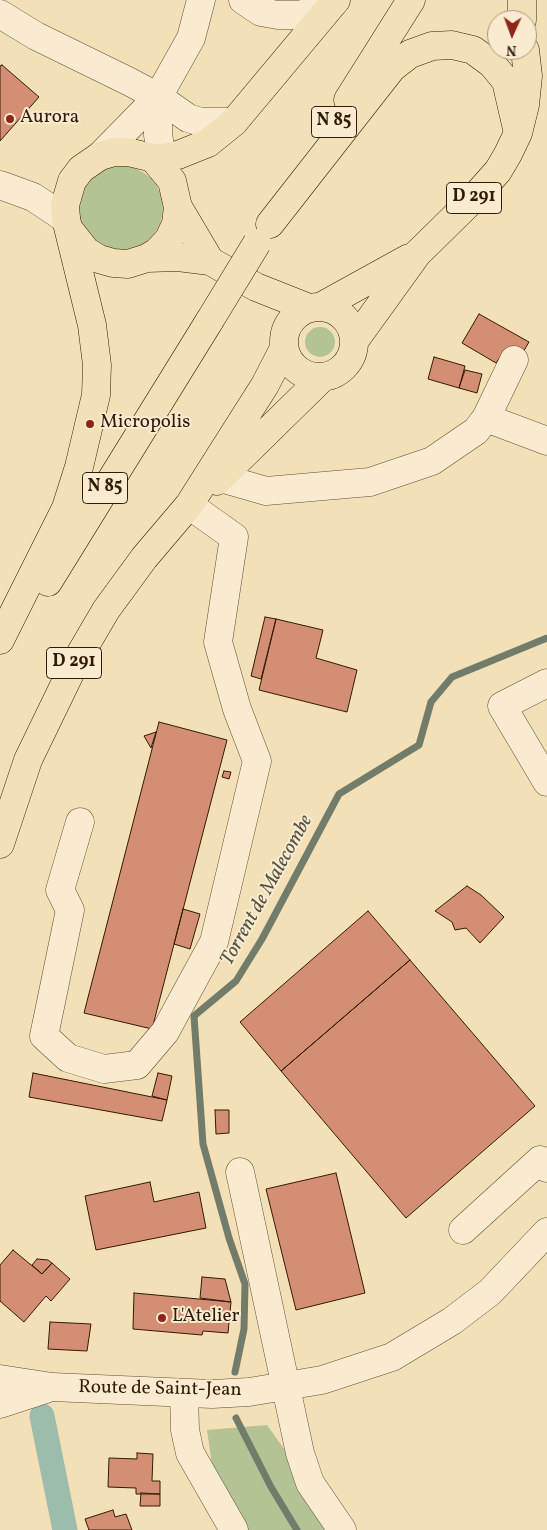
<!DOCTYPE html>
<style>
body{margin:0}
#map{position:relative;width:547px;height:1530px;overflow:hidden;background:#f4e0b6;font-family:Vollkorn,serif}
canvas{display:block}
.north{position:absolute;left:487px;top:10px;width:50px;height:50px;box-sizing:border-box;background:#f8ebd0;border:1px solid #a89780;border-radius:50%;rotate:182deg;font-size:14px;font-weight:700;line-height:20px;text-align:center;color:#311a09}
.north::after{content:'';display:block;margin:auto;width:18px;height:22px;background:#8f2418;clip-path:polygon(50% 0,100% 100%,50% 72%,0 100%)}
</style>
<div id="map">
<canvas width="547" height="1530"></canvas>
<div class="north">N</div>
</div>
<script>
const context = document.querySelector('canvas').getContext('2d');
context.lineJoin = 'round';
function fill(path, color) {
  context.fillStyle = color;
  context.fill(path, 'evenodd');
}
function shape(rows) {
  const path = new Path2D();
  for (const r of rows) {
    if (r.length === 3) {
      path.moveTo(r[0] + r[2], r[1]);
      path.arc(r[0], r[1], r[2], 0, 2 * Math.PI);
      continue;
    }
    path.moveTo(r[0], r[1]);
    for (let i = 2; i < r.length; i += 2) path.lineTo(r[i], r[i + 1]);
  }
  return path;
}
function strokePath(path, color, width, dash) {
  context.strokeStyle = color;
  context.lineWidth = width;
  context.lineCap = dash ? 'butt' : 'round';
  context.setLineDash(dash || []);
  context.stroke(path);
}
function write(font, color, halo, rows, align = 'center') {
  context.font = font + ' Vollkorn,serif';
  context.lineWidth = 4;
  context.setLineDash([]);
  context.textBaseline = 'middle';
  context.strokeStyle = halo;
  context.fillStyle = color;
  for (const [text, x, y, turn = 0] of rows) {
    context.save();
    context.translate(x, y);
    context.rotate((+turn || 0) * Math.PI / 180);
    context.textAlign = isNaN(turn) ? turn : align;
    if (halo) context.strokeText(text, 0, 0);
    context.fillText(text, 0, 0);
    context.restore();
  }
}
fill(shape([
 [121,208,42],
 [320,342,15],
 [267,1425,342,1530,234,1530,217,1500,207,1430]
]), '#b4c393');
strokePath(shape([
 [235,1372,244,1329,245,1284,229,1238,203,1144,194,1016,236,981,262,939,339,794,419,745,431,702,452,677,547,638],
 [236,1418,271,1487,297,1530]
]), '#717c6a', 7);
strokePath(shape([
 [42,1416,65,1530]
]), '#9cbdab', 25);
const building = shape([
 [2,65,39,97,0,141,0,66,2,65],
 [479,314,529,342,519,359,504,351,496,363,462,343,479,314],
 [434,357,465,366,459,388,428,379,434,357],
 [465,370,482,374,477,393,459,388,465,370],
 [265,617,276,619,261,679,251,676,265,617],
 [276,619,323,630,316,658,357,670,347,712,259,690,276,619],
 [159,722,227,740,152,1029,84,1013,159,722],
 [156,732,151,748,144,736,156,732],
 [224,771,231,772,229,779,222,777,224,771],
 [467,886,481,895,504,917,480,943,466,928,455,930,452,922,435,911,467,886],
 [183,909,200,914,190,949,174,944,183,909],
 [368,911,410,960,281,1071,240,1022,368,911],
 [410,960,535,1106,406,1218,281,1071,410,960],
 [33,1073,167,1100,162,1121,29,1097,33,1073],
 [158,1073,172,1076,167,1100,152,1096,158,1073],
 [215,1110,229,1110,229,1133,216,1134,215,1110],
 [336,1173,365,1293,296,1310,266,1189,336,1173],
 [150,1182,154,1202,199,1192,206,1228,96,1250,85,1196,150,1182],
 [13,1250,42,1274,52,1263,70,1279,51,1301,46,1296,24,1322,0,1301,0,1265,13,1250],
 [37,1259,48,1260,52,1263,42,1274,32,1265,37,1259],
 [202,1277,225,1279,231,1302,200,1298,202,1277],
 [134,1293,231,1302,228,1333,203,1331,202,1335,133,1329,134,1293],
 [50,1322,91,1324,87,1351,48,1349,50,1322],
 [137,1453,153,1454,152,1481,160,1481,160,1494,136,1494,136,1488,108,1487,109,1458,137,1459,137,1453],
 [141,1493,160,1494,160,1506,140,1506,141,1493],
 [113,1510,115,1517,126,1514,132,1530,89,1530,85,1519,113,1510]
]);
fill(building, '#d38e73');
strokePath(building, '#311a09', 1);
const minor = shape([
 [243,0,261,12,278,15,298,15,316,11,335,1],
 [0,14,36,36,130,82,158,97,188,118,201,122,234,122],
 [158,97,158,135,165,171],
 [100,156,158,97,191,38,201,0],
 [0,185,33,197,66,219],
 [486,418,547,441],
 [221,478,266,491,370,482,432,461,476,431,486,418,514,360],
 [547,683,502,706,547,782],
 [80,822,60,890,70,910,44,1036,68,1058,104,1069,137,1065,165,1032,214,942,257,761,237,709,218,642,234,537,189,505],
 [240,1172,300,1453,310,1483,342,1530],
 [463,1230,540,1160,547,1168],
 [0,1379,52,1387,212,1394,249,1392,322,1380,392,1357,452,1321,490,1292,547,1232],
 [184,1393,185,1430,190,1453,234,1530],
 [0,1404,46,1389]
]);
const major = shape([
 [522,0,522,20],
 [348,100,411,0],
 [178,207,210,261],
 [270,224,392,68,410,54,432,46,452,45,473,50,492,64,506,81,518,133],
 [71,232,86,251,99,259,113,263,128,264,147,258,157,252,169,239,176,224,178,207,172,181,153,158],
 [147,258,178,257,210,261,256,287,309,308],
 [322,306,409,258],
 [319,342,35],
 [355,340,417,254,473,199,498,171,508,154,518,133,525,105,528,76,525,50],
 [217,481,323,377],
 [48,582,210,320],
 [0,640,66,508,79,467,96,395,97,365,92,325,66,219,65,205,72,181,81,169,100,156,114,152,128,152,153,158,161,158,178,155,208,143,234,122,336,0],
 [0,844,28,760,75,663,106,610,144,558,189,505,265,385,284,348]
]);
strokePath(minor, '#624c34', 29);
strokePath(major, '#311a09', 29);
strokePath(minor, '#f8ebd0', 28);
strokePath(major, '#f4e0b6', 28);
const majorBridge = shape([
 [210,320,257,243]
]);
strokePath(majorBridge, '#311a09', 29, []);
strokePath(majorBridge, '#f4e0b6', 28);
for (const [x, y, r, color] of [
 [10,119,5,"#8f2418"],
 [90,424,5,"#8f2418"],
 [162,1318,5,"#8f2418"]
]) {
  const dot = new Path2D();
  dot.arc(x, y, r, 0, 2 * Math.PI);
  context.fillStyle = color;
  context.fill(dot);
  strokePath(dot, '#f8ebd0', 2);
}
for (const [x, y, w] of [
 [334,122,45],
 [474,198,55],
 [105,488,45],
 [74,663,55]
]) {
  const box = new Path2D();
  box.roundRect(x - w / 2, y - 15.5, w, 31, 4);
  context.fillStyle = '#f8ebd0';
  context.fill(box);
  strokePath(box, '#311a09', 1);
}
write('bold 18px', '#311a09', null, [
 ["N 85",334,122],
 ["D 291",474,198],
 ["N 85",105,488],
 ["D 291",74,663]
]);
write('19px', '#311a09', '#f8ebd0', [
 ["Aurora",20,119],
 ["Micropolis",100,424],
 ["L'Atelier",172,1318]
], 'left');
write('19px', '#311a09', '#f8ebd0', [
 ["Route de Saint-Jean",160,1390,1]
]);
write('italic 20px', '#565342', '#f8ebd0', [
 ["Torrent de Malecombe",268,891,-61]
]);
</script>
